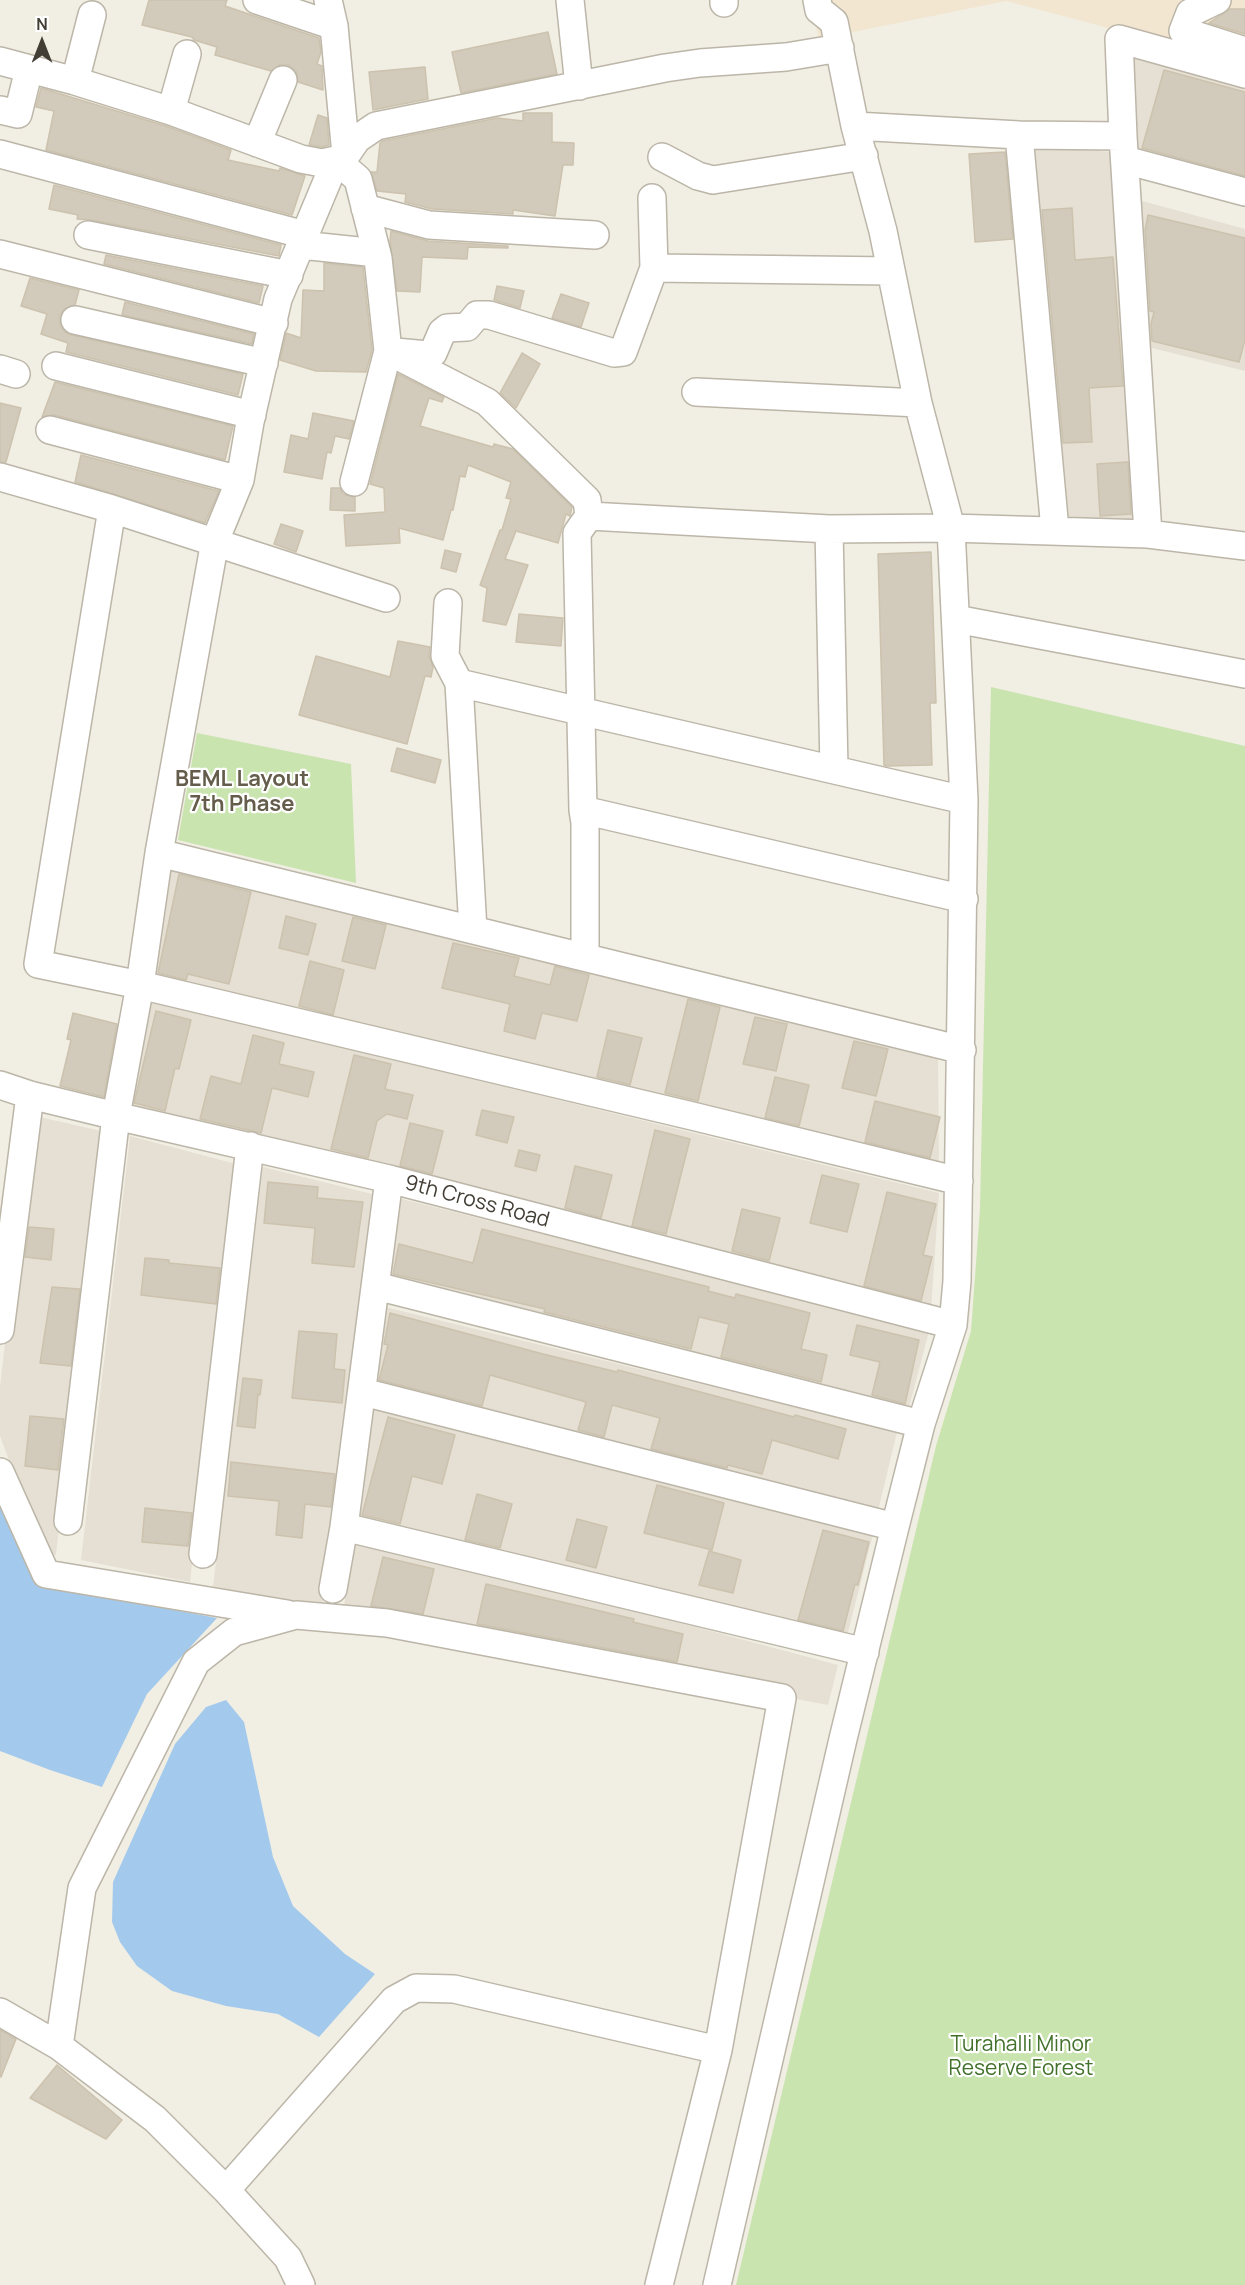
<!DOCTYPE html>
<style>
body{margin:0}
#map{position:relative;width:1245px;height:2285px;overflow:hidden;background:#f1eee4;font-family:Manrope,sans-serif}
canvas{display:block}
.north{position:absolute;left:12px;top:12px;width:60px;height:60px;-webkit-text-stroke:4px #fff;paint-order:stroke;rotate:0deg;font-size:16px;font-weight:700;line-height:24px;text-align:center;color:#433e35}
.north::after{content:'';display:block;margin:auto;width:21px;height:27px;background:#433e35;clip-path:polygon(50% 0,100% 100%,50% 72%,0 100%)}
</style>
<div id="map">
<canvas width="1245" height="2285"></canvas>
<div class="north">N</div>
</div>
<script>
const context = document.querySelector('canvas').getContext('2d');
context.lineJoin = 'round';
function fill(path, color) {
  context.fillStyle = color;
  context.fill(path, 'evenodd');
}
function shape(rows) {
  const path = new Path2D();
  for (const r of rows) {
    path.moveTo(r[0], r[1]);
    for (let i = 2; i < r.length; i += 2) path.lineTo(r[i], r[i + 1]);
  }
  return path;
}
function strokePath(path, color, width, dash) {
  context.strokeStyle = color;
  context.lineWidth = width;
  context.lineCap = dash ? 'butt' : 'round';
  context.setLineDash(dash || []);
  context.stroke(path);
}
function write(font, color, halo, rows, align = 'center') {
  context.font = font + ' Manrope,sans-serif';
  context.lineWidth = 4.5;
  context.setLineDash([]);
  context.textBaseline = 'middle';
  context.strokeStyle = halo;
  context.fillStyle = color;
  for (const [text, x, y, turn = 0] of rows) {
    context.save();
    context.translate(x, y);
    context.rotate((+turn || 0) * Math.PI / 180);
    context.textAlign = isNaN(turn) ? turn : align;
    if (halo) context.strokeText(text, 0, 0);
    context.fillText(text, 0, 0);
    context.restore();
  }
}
fill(shape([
 [1128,33,1245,64,1245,187,1131,156],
 [1027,145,1111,152,1140,523,1061,522],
 [1135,199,1245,229,1245,371,1144,346],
 [169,860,938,1057,939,1168,150,976],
 [150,1000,939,1193,931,1310,127,1106],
 [31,1115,101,1131,56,1555,44,1553,0,1436,0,1387],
 [130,1136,236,1164,190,1582,81,1560],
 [263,1167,372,1194,322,1608,213,1587],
 [398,1198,929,1331,908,1411,388,1281],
 [381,1306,897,1432,878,1511,370,1387],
 [372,1405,873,1534,845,1644,358,1518],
 [354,1536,838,1665,828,1705,343,1613]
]), '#e5e0d3');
fill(shape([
 [810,0,1245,0,1245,64,1006,1,819,39]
]), '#f3e6d0');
fill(shape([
 [991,687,1245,746,1245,2285,736,2285,936,1446,971,1331,980,1209],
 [197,733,351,764,356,883,178,840]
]), '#c9e4af');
fill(shape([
 [0,1488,42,1585,217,1618,147,1694,102,1787,50,1770,0,1751],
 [226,1700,244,1722,273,1857,293,1906,345,1954,375,1974,319,2037,278,2014,226,2006,172,1991,137,1966,120,1942,112,1922,113,1882,175,1744,206,1707]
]), '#a3caec');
const building = shape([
 [149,0,227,0,225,6,319,38,321,52,317,64,322,66,323,90,298,82,296,71,288,65,280,65,271,71,215,55,217,47,194,40,192,37,142,25,149,0],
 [1230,9,1245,9,1245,34,1209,23,1230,9],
 [548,32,557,74,461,93,452,52,548,32],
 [425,67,428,99,373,110,369,72,425,67],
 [1164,70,1245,92,1245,176,1142,148,1164,70],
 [41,88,166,126,231,150,228,160,279,171,280,168,305,176,292,215,46,150,54,111,36,107,41,88],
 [523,113,552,113,552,142,574,143,573,165,563,165,555,216,513,210,513,214,432,209,405,202,406,194,377,191,371,172,377,172,380,143,382,141,497,118,523,121,523,113],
 [318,115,327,118,329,145,322,147,309,145,318,115],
 [1005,152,1013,239,975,242,969,154,1005,152],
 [54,185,281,245,279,256,91,220,77,219,78,215,49,209,54,185],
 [1072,208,1075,260,1113,257,1123,386,1089,388,1092,442,1063,443,1042,210,1072,208],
 [1148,215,1245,238,1245,340,1239,362,1152,341,1151,324,1154,312,1150,311,1145,230,1148,215],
 [391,231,428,241,508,246,508,248,468,247,467,259,422,257,420,292,397,291,390,242,391,231],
 [106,255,263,286,259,303,104,264,106,255],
 [324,263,363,267,372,350,366,372,316,371,280,360,286,333,301,338,303,290,324,291,324,263],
 [30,278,79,290,75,305,64,309,60,316,60,324,65,332,72,335,243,374,238,395,66,352,68,343,41,334,47,314,21,306,30,278],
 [497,286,524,291,520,308,494,300,497,286],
 [561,294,589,303,581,327,552,318,561,294],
 [125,302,254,334,252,344,122,315,125,302],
 [522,353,540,364,516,408,500,393,522,353],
 [398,374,444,397,442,402,429,398,420,426,493,447,494,444,513,449,572,507,570,516,566,514,558,543,516,531,505,559,528,565,506,625,483,621,487,588,480,585,500,530,502,530,511,499,506,498,511,482,468,465,465,477,460,476,453,510,451,510,443,540,399,528,400,543,346,546,344,515,385,512,384,488,370,484,398,374],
 [55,382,233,426,225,460,54,415,42,417,55,382],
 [0,403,21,408,6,462,0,462,0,403],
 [313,413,354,421,349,439,335,436,331,453,327,452,322,479,284,472,291,435,308,439,313,413],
 [81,455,219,491,205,523,75,482,81,455],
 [1128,462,1131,514,1100,516,1097,464,1128,462],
 [331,488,340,488,343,494,355,497,355,511,330,510,331,488],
 [281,524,303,531,296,552,274,544,281,524],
 [445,550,461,554,456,572,441,568,445,550],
 [931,552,936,703,930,703,932,765,886,766,884,765,878,554,931,552],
 [519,614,563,618,561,646,516,642,519,614],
 [398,641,430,647,429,656,433,667,431,677,425,676,407,744,299,715,316,656,390,677,398,641],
 [397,748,441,760,435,783,391,771,397,748],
 [179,874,251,892,229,984,188,974,186,980,158,973,179,874],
 [286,916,316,924,308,955,279,948,286,916],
 [353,917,386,925,375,969,342,961,353,917],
 [453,943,519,958,514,976,550,985,555,966,589,975,577,1021,542,1013,535,1039,504,1031,510,1004,442,988,453,943],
 [310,961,344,970,333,1015,299,1006,310,961],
 [688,999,720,1007,698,1101,665,1093,688,999],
 [156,1011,191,1020,179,1069,175,1068,165,1111,134,1103,156,1011],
 [73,1013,117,1024,104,1097,60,1086,71,1040,67,1039,73,1013],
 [755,1017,787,1024,776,1071,743,1064,755,1017],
 [608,1030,642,1038,630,1085,597,1077,608,1030],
 [253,1035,284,1043,279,1064,314,1072,308,1097,272,1088,261,1133,200,1119,211,1076,241,1084,253,1035],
 [854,1041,888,1049,876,1096,842,1088,854,1041],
 [354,1055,391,1064,385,1089,413,1095,407,1119,387,1114,377,1121,368,1158,331,1149,354,1055],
 [775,1077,809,1085,799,1126,765,1118,775,1077],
 [875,1101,940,1117,930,1158,865,1142,875,1101],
 [482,1110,514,1117,507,1143,476,1135,482,1110],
 [410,1123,443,1131,432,1174,400,1166,410,1123],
 [655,1130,690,1139,666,1234,632,1226,655,1130],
 [519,1150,540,1155,536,1171,515,1166,519,1150],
 [575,1166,612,1175,601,1218,565,1208,575,1166],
 [822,1175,859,1184,847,1232,810,1223,822,1175],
 [268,1182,318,1187,317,1198,363,1202,354,1267,312,1263,315,1228,264,1223,268,1182],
 [887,1192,936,1204,923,1255,932,1257,921,1301,864,1286,887,1192],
 [742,1209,780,1218,769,1261,732,1251,742,1209],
 [29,1227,54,1229,51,1260,25,1257,29,1227],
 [482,1229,709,1287,708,1291,735,1298,736,1294,810,1313,801,1349,827,1355,821,1382,721,1357,729,1324,699,1317,691,1349,544,1312,545,1309,393,1274,399,1244,473,1263,482,1229],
 [145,1258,169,1260,169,1263,220,1268,216,1304,141,1295,145,1258],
 [52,1287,80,1289,71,1366,40,1363,52,1287],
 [390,1313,543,1354,617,1372,618,1370,794,1417,795,1415,846,1429,838,1459,772,1440,762,1474,728,1465,727,1468,651,1449,660,1418,612,1405,604,1437,578,1430,586,1402,490,1375,482,1406,379,1380,388,1345,384,1344,390,1313],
 [857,1325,919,1340,905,1404,872,1395,880,1362,850,1355,857,1325],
 [299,1331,337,1334,334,1369,345,1370,342,1403,292,1398,299,1331],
 [243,1378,262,1380,260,1395,258,1394,255,1428,237,1426,243,1378],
 [30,1416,64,1419,58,1470,25,1466,30,1416],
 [388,1417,455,1435,442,1484,412,1476,400,1524,362,1515,388,1417],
 [231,1462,335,1474,331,1507,305,1504,302,1538,276,1535,279,1501,228,1496,231,1462],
 [657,1485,724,1503,712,1550,644,1533,657,1485],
 [477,1494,512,1504,500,1548,465,1540,477,1494],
 [145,1508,192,1513,188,1546,142,1542,145,1508],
 [577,1519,607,1527,596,1568,566,1560,577,1519],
 [823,1530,869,1542,858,1585,855,1584,843,1631,798,1620,823,1530],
 [709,1551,741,1560,733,1593,699,1585,709,1551],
 [383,1557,434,1569,423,1614,371,1606,383,1557],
 [486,1584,634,1619,633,1622,683,1634,677,1662,477,1624,486,1584],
 [0,2030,16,2039,1,2077,0,2076,0,2030],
 [57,2065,122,2120,106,2139,30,2098,57,2065]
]);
fill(building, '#d2caba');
strokePath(building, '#ccc2ae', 1.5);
const minor = shape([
 [257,0,334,26],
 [328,0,334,26,346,155],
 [570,0,579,86],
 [724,0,724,3],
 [1217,0,1190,13,1183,31,1245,51],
 [0,61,75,81,171,111,301,159,322,163,336,160,346,155,357,139,376,126,665,68,700,63,786,57,840,48],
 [75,81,92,15],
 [0,110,18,114,29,69],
 [171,111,187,54],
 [855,126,1019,135,1123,136],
 [1019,135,1055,530],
 [257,143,283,80],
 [0,154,305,235],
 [662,157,698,176,713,180,864,156],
 [1125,160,1245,192],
 [652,198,654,268,891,271],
 [365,208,429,225,595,235],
 [88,235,289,275],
 [301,245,377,253],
 [0,254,274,323],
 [75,320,264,363],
 [388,351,487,402,587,500,589,516,577,533,583,810,585,823,585,956],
 [395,352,428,355,433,353,442,332,447,328,467,327,477,315,489,315,614,353,623,352,654,268],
 [56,366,252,415],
 [0,369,16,374],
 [696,392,918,403],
 [50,430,240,480],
 [0,477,112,509,386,598],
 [112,509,38,964,140,985,688,1115,959,1181],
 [589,516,829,529,951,528,1148,534,1245,546],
 [829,529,834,769],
 [1148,534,1123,136,1119,39,1245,74],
 [448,603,445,656,459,683],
 [956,619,1245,674],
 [583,810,964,899],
 [159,853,473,930],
 [962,1050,473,930,459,683,964,800],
 [0,1085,30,1095,116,1116,389,1179,953,1325],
 [389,1179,344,1527,865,1652],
 [376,1286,921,1424],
 [0,1330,30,1095],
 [363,1392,895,1527],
 [0,1472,46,1574,287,1614],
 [68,1521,116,1116,140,985,159,853,215,541,240,480,250,422,278,299,336,160,358,179,378,258,388,351,354,482],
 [203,1554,250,1146],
 [333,1589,344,1527],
 [0,2012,59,2046],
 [226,2190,394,2000,416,1988,454,1989,718,2050],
 [301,2285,288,2258,226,2190,155,2119,59,2046,82,1888,196,1662,234,1632,296,1615,387,1623,782,1698,718,2050,659,2285],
 [717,2285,843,1739,895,1527,921,1424,953,1325,957,1281,964,800,951,528,918,403,883,231,855,126,834,22,819,10,817,0]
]);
strokePath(minor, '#bcb6a8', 30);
strokePath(minor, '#fff', 27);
write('21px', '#433e35', '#fff', [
 ["9th Cross Road",477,1202,15]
]);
write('21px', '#42712b', '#fff', [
 ["Turahalli Minor",1021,2045],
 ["Reserve Forest",1021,2069]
]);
write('bold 22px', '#655d4c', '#fff', [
 ["BEML Layout",242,780],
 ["7th Phase",242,805]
]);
</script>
